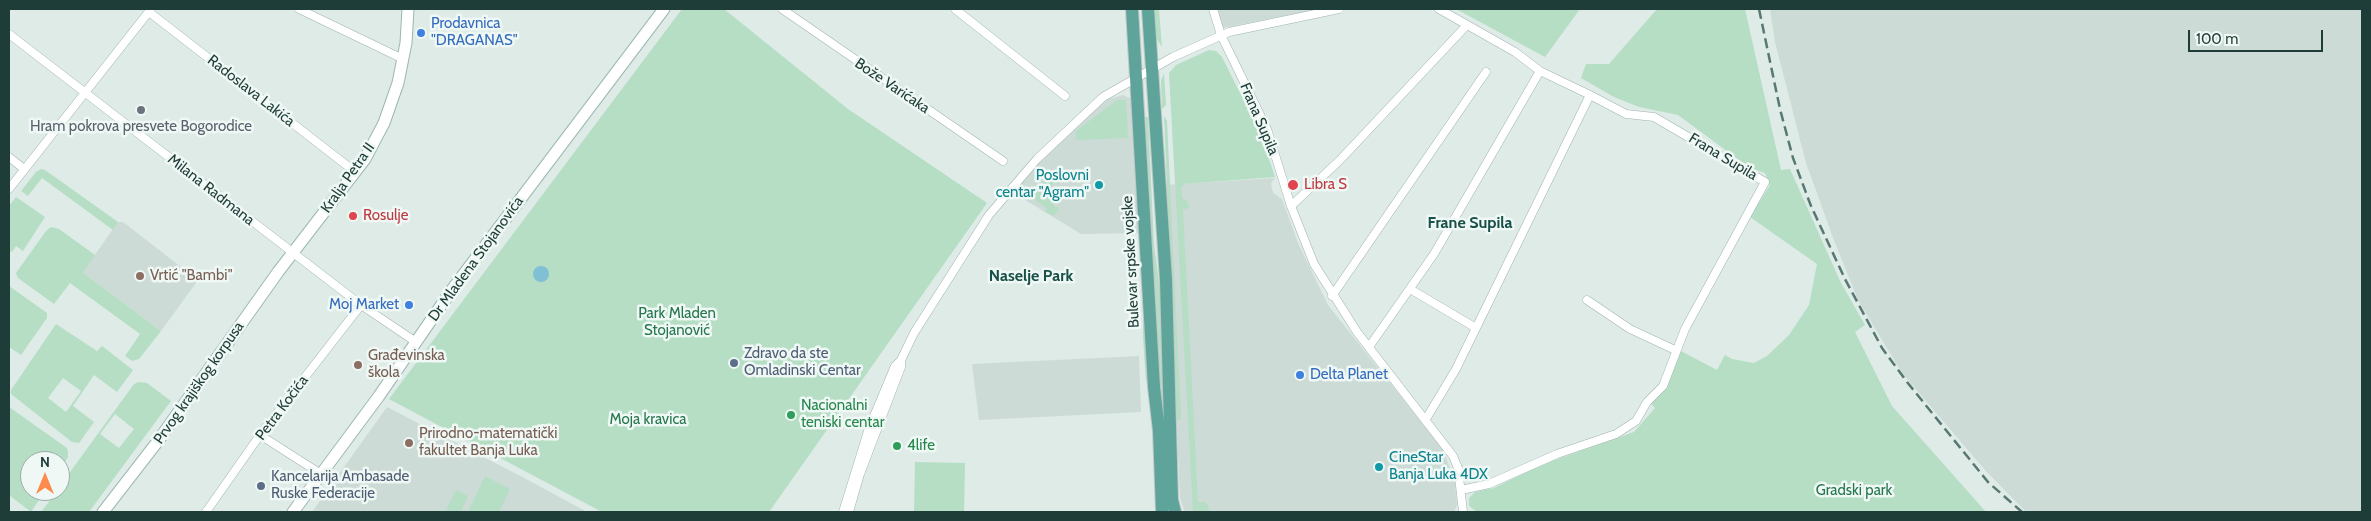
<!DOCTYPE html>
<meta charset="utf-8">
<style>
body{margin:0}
#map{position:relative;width:2371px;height:521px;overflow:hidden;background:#deebe7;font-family:Cabin,sans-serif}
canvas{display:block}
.frame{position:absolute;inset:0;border:10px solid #1e3c38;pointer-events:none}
.north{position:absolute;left:20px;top:451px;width:50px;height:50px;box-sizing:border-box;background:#eff8f4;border:1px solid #9bada9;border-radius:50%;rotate:0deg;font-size:14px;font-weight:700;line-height:20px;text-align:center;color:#1e3c38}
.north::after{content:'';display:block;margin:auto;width:18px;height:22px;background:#fd8b4b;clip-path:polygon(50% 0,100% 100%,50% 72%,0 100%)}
.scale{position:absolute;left:2188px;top:30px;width:135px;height:22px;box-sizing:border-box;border:2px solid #1e3c38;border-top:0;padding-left:6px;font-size:15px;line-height:18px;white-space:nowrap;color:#1e3c38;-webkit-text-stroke:4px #eff8f4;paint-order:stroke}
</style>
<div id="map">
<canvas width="2371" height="521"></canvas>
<div class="frame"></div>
<div class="north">N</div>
<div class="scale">100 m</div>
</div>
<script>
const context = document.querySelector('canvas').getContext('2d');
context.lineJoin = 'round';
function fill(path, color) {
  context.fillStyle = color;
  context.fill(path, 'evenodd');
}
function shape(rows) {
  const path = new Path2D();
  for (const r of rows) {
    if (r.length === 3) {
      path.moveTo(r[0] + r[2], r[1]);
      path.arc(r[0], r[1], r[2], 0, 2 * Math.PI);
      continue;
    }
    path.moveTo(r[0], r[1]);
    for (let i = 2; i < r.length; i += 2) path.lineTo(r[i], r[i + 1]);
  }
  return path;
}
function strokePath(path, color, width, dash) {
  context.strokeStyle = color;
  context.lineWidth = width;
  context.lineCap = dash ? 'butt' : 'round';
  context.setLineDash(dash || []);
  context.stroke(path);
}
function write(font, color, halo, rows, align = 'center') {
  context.font = font + ' Cabin,sans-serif';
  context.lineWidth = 5;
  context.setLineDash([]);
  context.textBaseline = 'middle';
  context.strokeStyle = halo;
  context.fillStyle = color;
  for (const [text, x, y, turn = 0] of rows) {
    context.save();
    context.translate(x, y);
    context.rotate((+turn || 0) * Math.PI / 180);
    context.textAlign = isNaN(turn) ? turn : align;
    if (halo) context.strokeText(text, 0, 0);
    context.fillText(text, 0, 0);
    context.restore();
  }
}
fill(shape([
 [1216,9,1319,9,1222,28],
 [1770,9,2362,9,2362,512,2026,512,1985,470,1902,373,1858,300,1835,243,1806,163,1775,42],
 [1123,95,1132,99,1141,233,1081,234,1012,192,1048,150,1083,118,1108,99],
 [1275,178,1271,183,1273,193,1282,199,1298,243,1328,305,1444,451,1455,484,1457,505,1454,512,1186,512,1184,510,1180,498,1166,185],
 [118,222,123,222,198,280,161,331,82,273],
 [1139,356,1141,412,979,420,972,364],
 [387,407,528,480,587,512,312,512]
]), '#cddbd6');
fill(shape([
 [682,9,724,9,848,109,987,203,769,512,602,512,389,399],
 [1154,9,1159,9,1162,47,1156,38],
 [1456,9,1580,9,1545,57],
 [1657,9,1745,9,1781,170,1790,169,1841,283,1865,325,1855,332,1892,406,1986,512,1477,512,1469,506,1469,498,1475,492,1494,488,1538,466,1634,432,1655,408,1650,402,1679,350,1717,370,1725,355,1732,359,1754,363,1767,356,1789,335,1809,305,1817,264,1750,217,1770,185,1765,173,1750,168,1678,115,1639,107,1614,97,1581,78,1586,64,1609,64],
 [1209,50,1216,51,1222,57,1261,135,1275,177,1184,184,1181,188,1182,198,1187,201,1190,207,1183,210,1198,502,1206,502,1210,512,1193,512,1169,73,1176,65],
 [1164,74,1166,105,1162,109,1161,80],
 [1117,100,1126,100,1128,138,1078,140,1075,138,1076,131],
 [1164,116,1167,121,1181,414,1181,419,1177,421],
 [1145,117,1148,117,1154,245,1160,288,1165,415,1163,414,1160,387],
 [41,169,45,170,118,222,113,230,42,178,28,196,21,191,36,172],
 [1049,175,1052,176,1054,207,1059,207,1058,212,1054,215,1045,212,1047,208,1032,198],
 [16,197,45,217,23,251,16,246,12,252,9,250,9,206],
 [51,227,59,229,95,255,83,273,161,331,139,359,132,361,125,356,140,334,70,283,54,304,18,278,16,273,46,231],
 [9,286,47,313,47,318,21,355,9,347],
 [1143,312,1148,380,1146,382,1143,338],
 [56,324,97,351,102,346,133,370,117,392,94,375,73,406,94,422,79,443,72,442,11,394,11,390],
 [63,378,81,391,66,412,48,398],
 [139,382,147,383,171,401,89,512,41,512,57,491,60,491,60,486,134,384],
 [115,414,134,429,119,448,100,434],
 [9,407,67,448,68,452,68,457,60,470,60,461,48,461,38,455,34,461,30,461,30,468,24,477,30,481,30,491,45,491,31,512,9,495],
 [915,462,965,463,964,512,914,512],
 [485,476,510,489,499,512,468,512],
 [456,490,468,496,461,512,445,512]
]), '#b5dec5');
fill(shape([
 [541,274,8]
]), '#81bfd5');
const street = shape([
 [299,9,403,59],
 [782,9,1003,161],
 [955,9,1065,96],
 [1213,9,1221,35,1267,129,1291,206,1314,264,1357,332,1453,456,1458,468,1463,512],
 [1439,9,1515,52,1540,71],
 [149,12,354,171],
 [9,34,361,305,416,342],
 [9,157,24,169],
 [9,189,151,9],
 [1291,206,1340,160,1467,25],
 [1410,289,1476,328],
 [1332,296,1486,72],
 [1587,300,1630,329,1675,350],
 [1369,347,1434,254,1540,71,1590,95,1456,369,1426,419],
 [260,435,321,474],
 [1461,490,1489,484,1557,454,1616,434,1636,421,1647,402,1663,386,1685,329,1765,182,1654,117,1626,114,1590,95],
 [206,512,260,435,361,305],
 [843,512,869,428,895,366,901,360,914,333,989,215,1037,159,1103,97,1173,57,1229,32,1339,9],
 [849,512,860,474,901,367,901,360]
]);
const secondary = shape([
 [103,512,158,441,278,272,365,159,384,123,398,83,406,43,408,9],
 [293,512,379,396,451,291,664,9]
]);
const primary = shape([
 [1132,9,1154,387,1159,431,1162,512],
 [1148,9,1166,280,1172,500,1175,512]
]);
strokePath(street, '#a1b3af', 9);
strokePath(secondary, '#9cb8b1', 13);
strokePath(primary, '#c0c8c7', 14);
strokePath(street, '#fff', 8);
strokePath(secondary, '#fff', 11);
strokePath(primary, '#5fa49b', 12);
strokePath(shape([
 [1759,9,1780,109,1793,158,1811,206,1845,279,1882,348,1907,382,1988,482,2022,512]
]), '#587873', 2.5, [10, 5]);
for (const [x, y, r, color] of [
 [421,33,5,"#3f7fe0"],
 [141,110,5,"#6b7280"],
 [1099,185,5,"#0f9aa8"],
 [1293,185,6,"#e0444e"],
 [353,216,5,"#e0444e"],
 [140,276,5,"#8d6e63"],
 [409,305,5,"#3f7fe0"],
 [734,363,5,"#5c6f8a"],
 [358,365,5,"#8d6e63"],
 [1300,375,5,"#3f7fe0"],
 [791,415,5,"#2e9e5b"],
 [409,443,5,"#8d6e63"],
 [897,446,5,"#2e9e5b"],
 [1379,467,5,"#0f9aa8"],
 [261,486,5,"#5c6f8a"]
]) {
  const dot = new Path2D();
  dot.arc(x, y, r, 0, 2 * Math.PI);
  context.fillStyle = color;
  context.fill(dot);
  strokePath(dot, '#eff8f4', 2);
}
write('15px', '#366cbe', '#eff8f4', [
 ["Prodavnica",431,24],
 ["\"DRAGANAS\"",431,41],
 ["Moj Market",399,305,"right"],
 ["Delta Planet",1310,375]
], 'left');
write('15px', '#1e3c38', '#eff8f4', [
 ["Bože Varićaka",892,86,34],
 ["Radoslava Lakića",251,91,38],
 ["Frana Supila",1259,119,67],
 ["Frana Supila",1723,157,31],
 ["Kralja Petra II",348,178,-55],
 ["Milana Radmana",211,190,38],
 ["Dr Mladena Stojanovića",476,259,-54],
 ["Bulevar srpske vojske",1131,262,-93],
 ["Prvog krajiškog korpusa",199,383,-55],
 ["Petra Kočića",282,408,-53]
]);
write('15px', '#5b616d', '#eff8f4', [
 ["Hram pokrova presvete Bogorodice",141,127]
]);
write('15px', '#0d838f', '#eff8f4', [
 ["Poslovni",1089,176],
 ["centar \"Agram\"",1089,193],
 ["CineStar",1389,458,"left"],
 ["Banja Luka 4DX",1389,475,"left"]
], 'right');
write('15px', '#be3a42', '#eff8f4', [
 ["Libra S",1304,185],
 ["Rosulje",363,216]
], 'left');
write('15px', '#785e54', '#eff8f4', [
 ["Vrtić \"Bambi\"",150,276],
 ["Građevinska",368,356],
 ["škola",368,373],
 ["Prirodno-matematički",419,434],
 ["fakultet Banja Luka",419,451]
], 'left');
write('15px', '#26764e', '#eff8f4', [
 ["Park Mladen",677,314],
 ["Stojanović",677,331],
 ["Moja kravica",648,420],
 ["Gradski park",1854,491]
]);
write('15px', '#4e5e75', '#eff8f4', [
 ["Zdravo da ste",744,354],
 ["Omladinski Centar",744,371],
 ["Kancelarija Ambasade",271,477],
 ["Ruske Federacije",271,494]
], 'left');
write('15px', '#27864d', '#eff8f4', [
 ["Nacionalni",801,406],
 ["teniski centar",801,423],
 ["4life",907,446]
], 'left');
write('bold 16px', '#195049', '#eff8f4', [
 ["Frane Supila",1470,223],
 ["Naselje Park",1031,276]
]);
</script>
